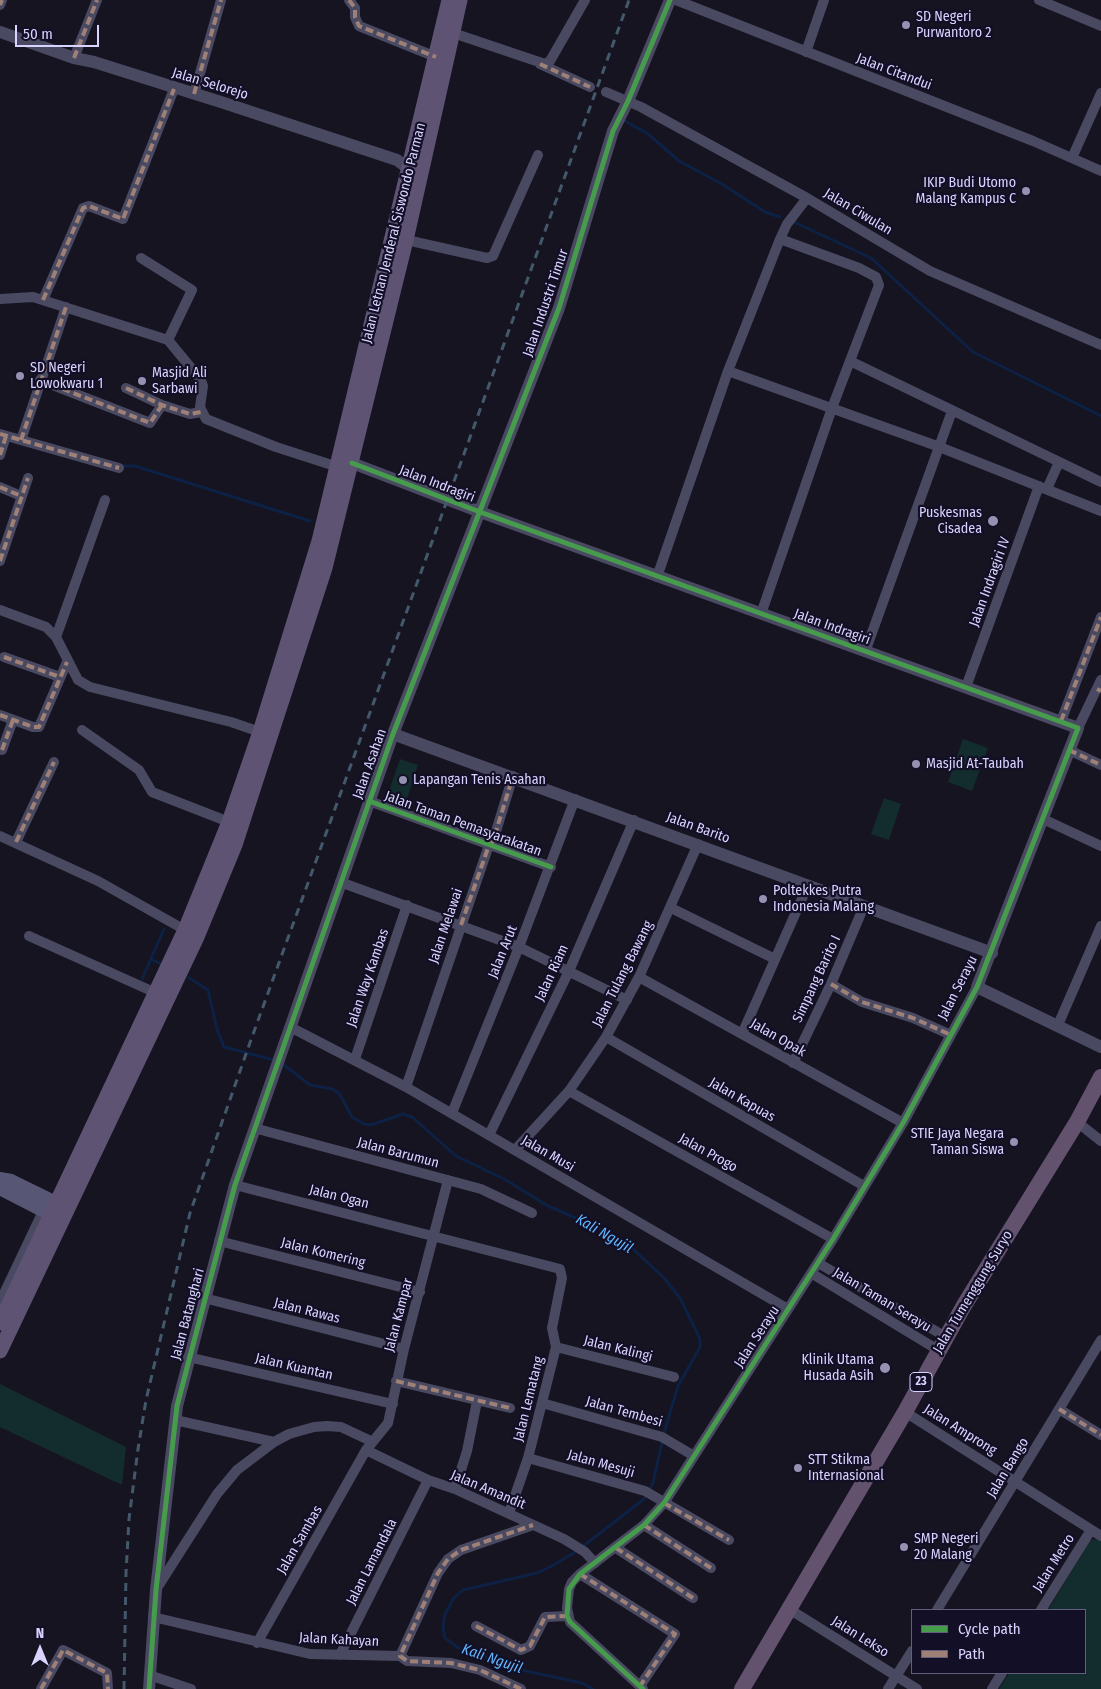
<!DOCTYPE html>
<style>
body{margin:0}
#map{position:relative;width:1101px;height:1689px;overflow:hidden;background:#161421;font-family:"Fira Sans Condensed",sans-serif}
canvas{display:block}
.legend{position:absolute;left:911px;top:1609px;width:175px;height:65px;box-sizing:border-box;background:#130f26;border:1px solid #625e7d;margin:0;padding:6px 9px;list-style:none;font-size:15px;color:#d9d4ff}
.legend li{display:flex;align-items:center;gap:10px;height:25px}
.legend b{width:25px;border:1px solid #625e7d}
.north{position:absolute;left:15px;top:1624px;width:50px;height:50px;-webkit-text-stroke:4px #130f26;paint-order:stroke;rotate:0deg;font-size:14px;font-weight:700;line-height:20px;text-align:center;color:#d9d4ff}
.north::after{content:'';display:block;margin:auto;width:18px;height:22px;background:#d9d4ff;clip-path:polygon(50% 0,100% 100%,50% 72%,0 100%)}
.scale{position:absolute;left:15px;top:25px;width:84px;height:22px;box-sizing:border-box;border:2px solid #d9d4ff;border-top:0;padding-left:6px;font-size:15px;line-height:18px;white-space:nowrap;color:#d9d4ff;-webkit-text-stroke:4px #130f26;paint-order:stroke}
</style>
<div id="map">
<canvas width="1101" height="1689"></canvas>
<ul class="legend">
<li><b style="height:6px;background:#469c4c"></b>Cycle path</li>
<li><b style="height:6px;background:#9e8076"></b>Path</li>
</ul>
<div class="north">N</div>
<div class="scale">50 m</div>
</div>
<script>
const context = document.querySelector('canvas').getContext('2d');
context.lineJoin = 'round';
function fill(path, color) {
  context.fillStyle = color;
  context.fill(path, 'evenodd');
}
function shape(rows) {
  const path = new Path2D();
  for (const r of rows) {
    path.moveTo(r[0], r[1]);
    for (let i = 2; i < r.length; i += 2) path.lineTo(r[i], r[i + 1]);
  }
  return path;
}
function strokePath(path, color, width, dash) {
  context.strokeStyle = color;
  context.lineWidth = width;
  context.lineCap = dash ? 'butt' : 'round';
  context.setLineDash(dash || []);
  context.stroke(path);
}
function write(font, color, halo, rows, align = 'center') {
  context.font = font + ' "Fira Sans Condensed",sans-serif';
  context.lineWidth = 4.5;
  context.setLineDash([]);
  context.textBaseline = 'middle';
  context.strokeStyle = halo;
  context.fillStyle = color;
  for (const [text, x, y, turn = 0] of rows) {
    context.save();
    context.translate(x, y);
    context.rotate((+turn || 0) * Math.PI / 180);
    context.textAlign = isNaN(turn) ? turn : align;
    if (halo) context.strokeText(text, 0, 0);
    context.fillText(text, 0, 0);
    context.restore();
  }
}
fill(shape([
 [963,739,988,748,972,791,948,782],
 [400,759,418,765,406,802,388,794],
 [884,798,901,804,889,840,871,834],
 [0,1384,126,1447,122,1485,0,1427],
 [1094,1539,1101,1541,1101,1689,999,1689,1009,1673,1085,1673,1085,1610,1048,1610,1090,1541]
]), '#132c2d');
strokePath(shape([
 [623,120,647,133,679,161,722,184,765,212,780,217],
 [794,222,871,258,973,352,1101,416],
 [121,466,135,466,310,521],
 [151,959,161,964],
 [189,978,208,990,217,1029,224,1047,274,1060],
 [142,979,164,929],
 [280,1062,310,1085,332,1089,339,1093,352,1117,364,1124,371,1125,403,1114,412,1117,456,1156,506,1180,548,1206,599,1228,630,1246,664,1278,680,1298,700,1339,700,1347,678,1386,664,1433,653,1483,644,1499,582,1547],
 [577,1551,552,1566,537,1573,463,1590,454,1598,445,1614,443,1628,445,1638,457,1647,526,1671,582,1683,593,1689]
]), '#0d2144', 3);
strokePath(shape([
 [349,0,355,8,355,17,359,26,436,57],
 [676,0,1033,141,1101,171],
 [1039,0,1101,26],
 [0,5,2,0],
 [453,33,545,64,550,61,585,0],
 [806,52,824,0],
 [74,58,97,0],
 [540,64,590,87],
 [606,92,641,107,807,198,930,271,1101,345],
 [194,94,221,0],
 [1072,158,1101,93],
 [402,239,487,258,493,256,538,155],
 [141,258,192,290,168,340],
 [0,299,33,297,168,340,201,380,203,386,200,407,206,419,276,447,338,467],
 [43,300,83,208,89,206,123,219,174,89],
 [850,361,1101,482],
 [728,371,937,446,1101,511],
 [40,380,150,423,162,405],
 [126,388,162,405,190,414,201,412],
 [0,434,119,468],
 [21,440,66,307],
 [0,455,6,436],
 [0,487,21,496],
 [1047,489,1059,462],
 [0,561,28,478],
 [657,577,728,371,780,239,787,224,807,198],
 [0,610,46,627,56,637,78,680,90,687,231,722,260,732],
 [761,614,832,408,879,285,876,277,859,268,780,239],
 [56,637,105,500],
 [865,652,952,411],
 [4,657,60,677],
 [966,687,1039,486],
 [0,715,33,727,39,727,67,662],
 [1061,721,1101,617],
 [1078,728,1101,680],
 [82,730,139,770,152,792,229,822],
 [2,750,13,720],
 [1069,750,1101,765],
 [369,801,551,867],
 [1043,819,1101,846],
 [0,836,98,881,185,930],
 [16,842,54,762],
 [340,882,519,947,627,1000],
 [671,908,775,959],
 [29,936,156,993],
 [639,977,903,1123],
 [831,984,862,1002,913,1018,951,1035],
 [1058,1025,1101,926],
 [292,1028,406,1087,788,1309],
 [742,1034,808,885],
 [606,1037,864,1186],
 [355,1059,407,905],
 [793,1063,831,984,864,906],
 [406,1087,488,848,493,841,513,776],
 [569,1091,833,1239],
 [452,1113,519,947,575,799],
 [1077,1122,1101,1141],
 [254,1128,481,1189,532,1213],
 [489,1135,569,971,634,820],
 [515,1150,569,1091,606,1037,639,977,698,844],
 [235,1185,560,1269,562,1278,552,1328,556,1347,528,1458,509,1513],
 [219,1241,420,1292],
 [818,1263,946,1337],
 [811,1273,938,1350],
 [204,1298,404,1349],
 [0,1302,46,1205],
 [556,1347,674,1377],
 [188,1357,393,1404],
 [396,1381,510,1408],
 [542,1403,662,1437,694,1456],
 [1059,1409,1101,1435],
 [905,1412,1101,1536],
 [175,1420,274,1442],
 [366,1450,428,1480,455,1489,564,1539,585,1552,595,1563],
 [528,1458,645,1491,729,1540],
 [455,1489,467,1451,477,1401],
 [644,1525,711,1568],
 [616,1548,693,1598],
 [580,1574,675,1634,640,1686],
 [157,1588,217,1494,237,1470,274,1442,289,1434,314,1427,327,1426,341,1427,373,1442],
 [789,1609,917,1689],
 [937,1610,1101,1340],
 [1041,1610,1091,1530],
 [153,1617,310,1654,400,1656,407,1661,451,1663,480,1670,521,1689],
 [476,1626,521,1650,530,1646,545,1617,567,1616],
 [257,1643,366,1450,388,1423,404,1349,448,1180],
 [340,1655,428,1480],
 [400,1656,438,1573,448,1559,461,1550,533,1525],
 [149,1675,191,1689],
 [41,1689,63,1650,107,1673,108,1689],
 [643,1689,570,1622,567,1608,569,1589,572,1582,580,1574,644,1525,664,1503,833,1239,903,1123,977,987],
 [888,1689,912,1651],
 [992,1689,1002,1673]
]), '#4a4962', 10);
strokePath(shape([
 [0,32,74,58,94,62,224,103,397,160,409,169],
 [352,463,480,512,1078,728,977,987,1101,1047],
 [393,734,992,953],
 [149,1689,156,1590,177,1406,235,1185,393,734,559,308,613,131,628,101,670,0]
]), '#4a4962', 12);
strokePath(shape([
 [0,1179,11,1181,66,1208],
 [0,1188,60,1219]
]), '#575674', 14);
strokePath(shape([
 [0,1323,185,930,229,822,260,732,319,541,449,0],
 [0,1351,197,937,235,845,325,568,406,240,460,0]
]), '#5e5373', 15);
strokePath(shape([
 [742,1689,905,1412,963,1307,1077,1122,1101,1077]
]), '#62526e', 16);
strokePath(shape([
 [124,1689,126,1573,129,1519,138,1449,146,1400,190,1213,252,1037,629,0]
]), '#43596b', 3, [8, 6]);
strokePath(shape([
 [349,0,355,8,355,17,359,26,436,57],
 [0,5,2,0],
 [74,58,97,0],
 [540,64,590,87],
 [194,94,221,0],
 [43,300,83,208,89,206,123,219,174,89],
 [40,380,150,423,162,405],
 [126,388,162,405,190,414,201,412],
 [0,434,119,468],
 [21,440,66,307],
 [0,455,6,436],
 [0,487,21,496],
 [0,561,28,478],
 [4,657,60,677],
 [1097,689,1101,691],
 [0,715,33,727,39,727,67,662],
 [1061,721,1101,617],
 [2,750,13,720],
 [1069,750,1101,765],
 [16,842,54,762],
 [461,925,488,848,493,841,513,776],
 [831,984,862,1002,913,1018,951,1035],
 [396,1381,510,1408],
 [1059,1409,1101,1435],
 [664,1503,729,1540],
 [644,1525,711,1568],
 [616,1548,693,1598],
 [580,1574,675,1634,640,1686],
 [476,1626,521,1650,530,1646,545,1617,567,1616],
 [41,1689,63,1650,107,1673,108,1689],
 [521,1689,480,1670,451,1663,407,1661,400,1656,438,1573,448,1559,461,1550,533,1525]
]), '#9e8076', 4, [8, 4]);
strokePath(shape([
 [352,463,480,512,1078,728,977,987,903,1123,833,1239,664,1503,644,1525,580,1574,569,1589,567,1616,570,1622,643,1689],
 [369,801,551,867],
 [149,1689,156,1590,177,1406,235,1185,393,734,559,308,613,131,628,101,670,0]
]), '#469c4c', 5);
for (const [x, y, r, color] of [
 [906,25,5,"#9591b1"],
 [1026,191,5,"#9591b1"],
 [20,376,5,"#9591b1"],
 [142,381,5,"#9591b1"],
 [993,521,6,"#9591b1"],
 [916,764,5,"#9591b1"],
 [403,780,5,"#9591b1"],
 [763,899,5,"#9591b1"],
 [1014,1142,5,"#9591b1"],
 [885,1368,6,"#9591b1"],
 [798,1468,5,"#9591b1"],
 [904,1547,5,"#9591b1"]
]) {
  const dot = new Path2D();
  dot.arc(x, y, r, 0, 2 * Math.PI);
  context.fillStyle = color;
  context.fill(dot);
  strokePath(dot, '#130f26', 2);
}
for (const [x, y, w] of [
 [921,1382,22]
]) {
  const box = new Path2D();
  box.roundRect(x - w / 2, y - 9.5, w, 19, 4);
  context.fillStyle = '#130f26';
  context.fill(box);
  strokePath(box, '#d9d4ff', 1);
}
write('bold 12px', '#d9d4ff', null, [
 ["23",921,1382]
]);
write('14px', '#d9d4ff', '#130f26', [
 ["SD Negeri",916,17],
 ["Purwantoro 2",916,33],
 ["IKIP Budi Utomo",1016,183,"right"],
 ["Malang Kampus C",1016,199,"right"],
 ["SD Negeri",30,368],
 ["Lowokwaru 1",30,384],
 ["Masjid Ali",152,373],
 ["Sarbawi",152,389],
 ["Puskesmas",982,513,"right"],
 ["Cisadea",982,529,"right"],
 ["Masjid At-Taubah",926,764],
 ["Lapangan Tenis Asahan",413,780],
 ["Poltekkes Putra",773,891],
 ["Indonesia Malang",773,907],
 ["STIE Jaya Negara",1004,1134,"right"],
 ["Taman Siswa",1004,1150,"right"],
 ["Klinik Utama",874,1360,"right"],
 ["Husada Asih",874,1376,"right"],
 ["STT Stikma",808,1460],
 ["Internasional",808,1476],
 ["SMP Negeri",914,1539],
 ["20 Malang",914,1555]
], 'left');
write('14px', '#d9d4ff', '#130f26', [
 ["Jalan Citandui",894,72,21],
 ["Jalan Selorejo",210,84,17],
 ["Jalan Ciwulan",858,212,31],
 ["Jalan Letnan Jenderal Siswondo Parman",394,233,-76],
 ["Jalan Industri Timur",546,303,-71],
 ["Jalan Indragiri",437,484,21],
 ["Jalan Indragiri IV",990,582,-70],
 ["Jalan Indragiri",832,627,20],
 ["Jalan Asahan",370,764,-70],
 ["Jalan Taman Pemasyarakatan",463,824,20],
 ["Jalan Barito",698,828,20],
 ["Jalan Melawai",446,926,-71],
 ["Jalan Arut",503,952,-68],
 ["Jalan Riam",552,973,-65],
 ["Jalan Tulang Bawang",623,974,-63],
 ["Jalan Way Kambas",368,978,-71],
 ["Simpang Barito I",817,979,-65],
 ["Jalan Serayu",958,988,-63],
 ["Jalan Opak",778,1038,30],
 ["Jalan Kapuas",742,1100,30],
 ["Jalan Barumun",398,1153,15],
 ["Jalan Progo",708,1153,29],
 ["Jalan Musi",548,1154,30],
 ["Jalan Ogan",339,1197,14],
 ["Jalan Komering",323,1253,14],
 ["Jalan Tumenggung Suryo",973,1292,-59],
 ["Jalan Taman Serayu",882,1300,31],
 ["Jalan Rawas",307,1311,14],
 ["Jalan Batanghari",188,1314,-75],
 ["Jalan Kampar",399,1315,-75],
 ["Jalan Serayu",757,1337,-57],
 ["Jalan Kalingi",618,1349,14],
 ["Jalan Kuantan",294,1367,13],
 ["Jalan Lematang",529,1399,-76],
 ["Jalan Tembesi",624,1412,16],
 ["Jalan Amprong",960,1430,32],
 ["Jalan Mesuji",601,1464,16],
 ["Jalan Bango",1008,1468,-59],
 ["Jalan Amandit",488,1490,23],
 ["Jalan Sambas",300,1540,-60],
 ["Jalan Lamandala",372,1562,-63],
 ["Jalan Metro",1054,1563,-58],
 ["Jalan Lekso",860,1637,32],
 ["Jalan Kahayan",339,1640,3]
]);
write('italic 15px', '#62b6ff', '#130f26', [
 ["Kali Ngujil",604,1234,30],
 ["Kali Ngujil",492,1659,19]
]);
</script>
